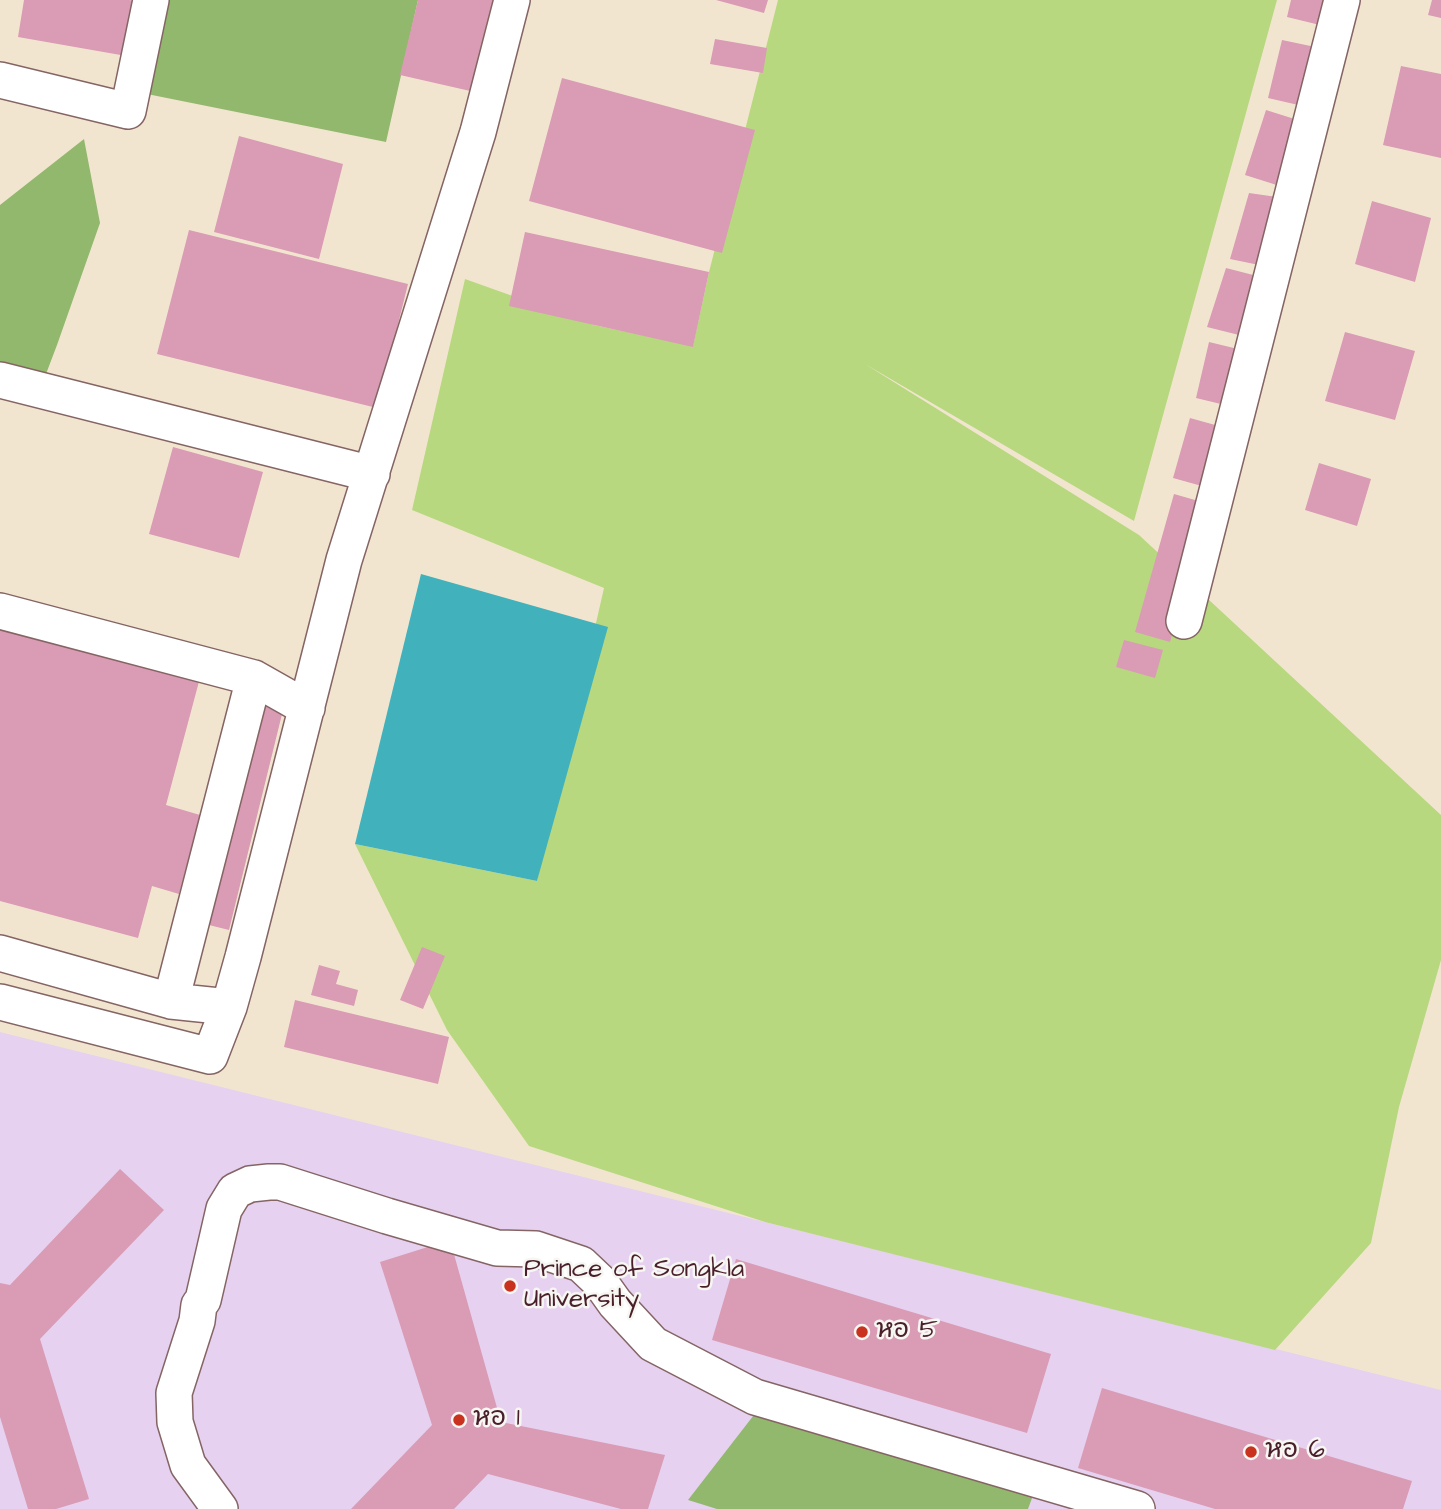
<!DOCTYPE html>
<meta charset="utf-8">
<style>
body{margin:0}
canvas{display:block;background:#f2e5cf}
</style>
<canvas width="1441" height="1509"></canvas>
<script>
const context = document.querySelector('canvas').getContext('2d');
context.lineJoin = 'round';
function fill(path, color) {
  context.fillStyle = color;
  context.fill(path, 'evenodd');
}
function shape(rows) {
  const path = new Path2D();
  for (const r of rows) {
    path.moveTo(r[0], r[1]);
    for (let i = 2; i < r.length; i += 2) path.lineTo(r[i], r[i + 1]);
  }
  return path;
}
function strokePath(path, color, width, dash) {
  context.strokeStyle = color;
  context.lineWidth = width;
  context.lineCap = dash ? 'butt' : 'round';
  context.setLineDash(dash || []);
  context.stroke(path);
}
function write(font, color, halo, rows, align = 'center') {
  context.font = font + ' "Architects Daughter","Playpen Sans Thai",sans-serif';
  context.lineWidth = 5;
  context.setLineDash([]);
  context.textBaseline = 'middle';
  context.strokeStyle = halo;
  context.fillStyle = color;
  for (const [text, x, y, turn = 0] of rows) {
    context.save();
    context.translate(x, y);
    context.rotate((+turn || 0) * Math.PI / 180);
    context.textAlign = isNaN(turn) ? turn : align;
    if (halo) context.strokeText(text, 0, 0);
    context.fillText(text, 0, 0);
    context.restore();
  }
}
fill(shape([
 [0,1032,1441,1390,1441,1509,0,1509]
]), '#e6d2f0');
fill(shape([
 [778,0,1277,0,1134,521,865,364,1139,535,1441,815,1441,960,1399,1107,1371,1243,1275,1350,765,1222,529,1146,447,1030,355,844,537,881,604,588,412,510,465,279,594,325,693,346,709,272]
]), '#b8d880');
fill(shape([
 [143,0,418,0,386,142,132,91],
 [84,139,100,223,57,345,46,374,0,366,0,205],
 [757,1411,1035,1490,1028,1509,717,1509,688,1500]
]), '#92b86e');
fill(shape([
 [421,574,608,627,537,881,355,844]
]), '#41b1bc');
fill(shape([
 [24,0,129,0,142,2,132,57,18,37],
 [418,0,501,0,479,93,400,75],
 [716,0,768,0,764,13],
 [1291,0,1330,0,1324,26,1287,17],
 [1432,0,1441,0,1441,18,1428,15],
 [715,39,767,48,763,73,710,64],
 [1282,40,1320,48,1307,107,1268,98],
 [1401,66,1441,74,1441,158,1383,145],
 [562,78,755,130,722,253,529,201],
 [1266,110,1304,122,1283,187,1245,175],
 [239,136,343,164,319,259,214,232],
 [1249,193,1284,198,1264,266,1230,259],
 [1372,201,1431,218,1415,282,1355,264],
 [189,230,408,284,377,408,157,354],
 [525,232,709,272,693,347,509,306],
 [1226,268,1261,277,1243,336,1207,327],
 [1345,332,1415,351,1395,420,1325,401],
 [1209,342,1238,349,1225,405,1196,398],
 [1190,418,1226,428,1209,488,1173,478],
 [173,447,263,472,239,558,149,534],
 [1319,463,1371,479,1357,526,1305,510],
 [1174,494,1209,504,1170,642,1135,632],
 [0,620,201,674,166,805,200,815,179,894,152,886,138,938,0,901],
 [1124,640,1163,650,1155,678,1116,667],
 [259,704,283,710,229,930,205,924],
 [422,947,445,956,423,1009,400,1000],
 [319,965,340,971,336,984,358,990,354,1006,311,995],
 [295,1000,449,1037,438,1084,284,1047],
 [120,1169,164,1210,40,1339,89,1499,56,1509,28,1509,0,1417,0,1283,10,1285],
 [450,1240,501,1422,665,1455,648,1509,621,1509,488,1474,454,1509,351,1509,432,1425,380,1262],
 [736,1259,1051,1354,1027,1433,712,1340],
 [1102,1388,1412,1481,1403,1509,1215,1509,1078,1468]
]), '#da9bb5');
const minor = shape([
 [0,80,128,111,151,0],
 [0,380,372,474],
 [0,611,254,678,307,708],
 [1184,621,1342,0],
 [0,953,171,1001,229,1007],
 [171,1001,254,678],
 [0,1002,210,1056,229,1007,243,957,344,560,478,132,512,0],
 [220,1509,188,1465,175,1422,174,1393,197,1321,199,1305,203,1300,224,1209,235,1191,250,1184,269,1182,280,1182,387,1216,497,1248,536,1249,581,1264,600,1282,615,1303,653,1344,755,1397,1137,1509]
]);
strokePath(minor, '#856464', 38);
strokePath(minor, '#fff', 35);
for (const [x, y, r, color] of [
 [510,1286,7,"#c8321e"],
 [862,1332,7,"#c8321e"],
 [459,1420,7,"#c8321e"],
 [1251,1452,7,"#c8321e"]
]) {
  const dot = new Path2D();
  dot.arc(x, y, r, 0, 2 * Math.PI);
  context.fillStyle = color;
  context.fill(dot);
  strokePath(dot, '#f6f6f2', 2.5);
}
write('26px', '#4a1f2b', '#f6f6f2', [
 ["Prince of Songkla",524,1271],
 ["University",524,1301],
 ["หอ 5",876,1332],
 ["หอ 1",473,1420],
 ["หอ 6",1265,1452]
], 'left');
</script>
